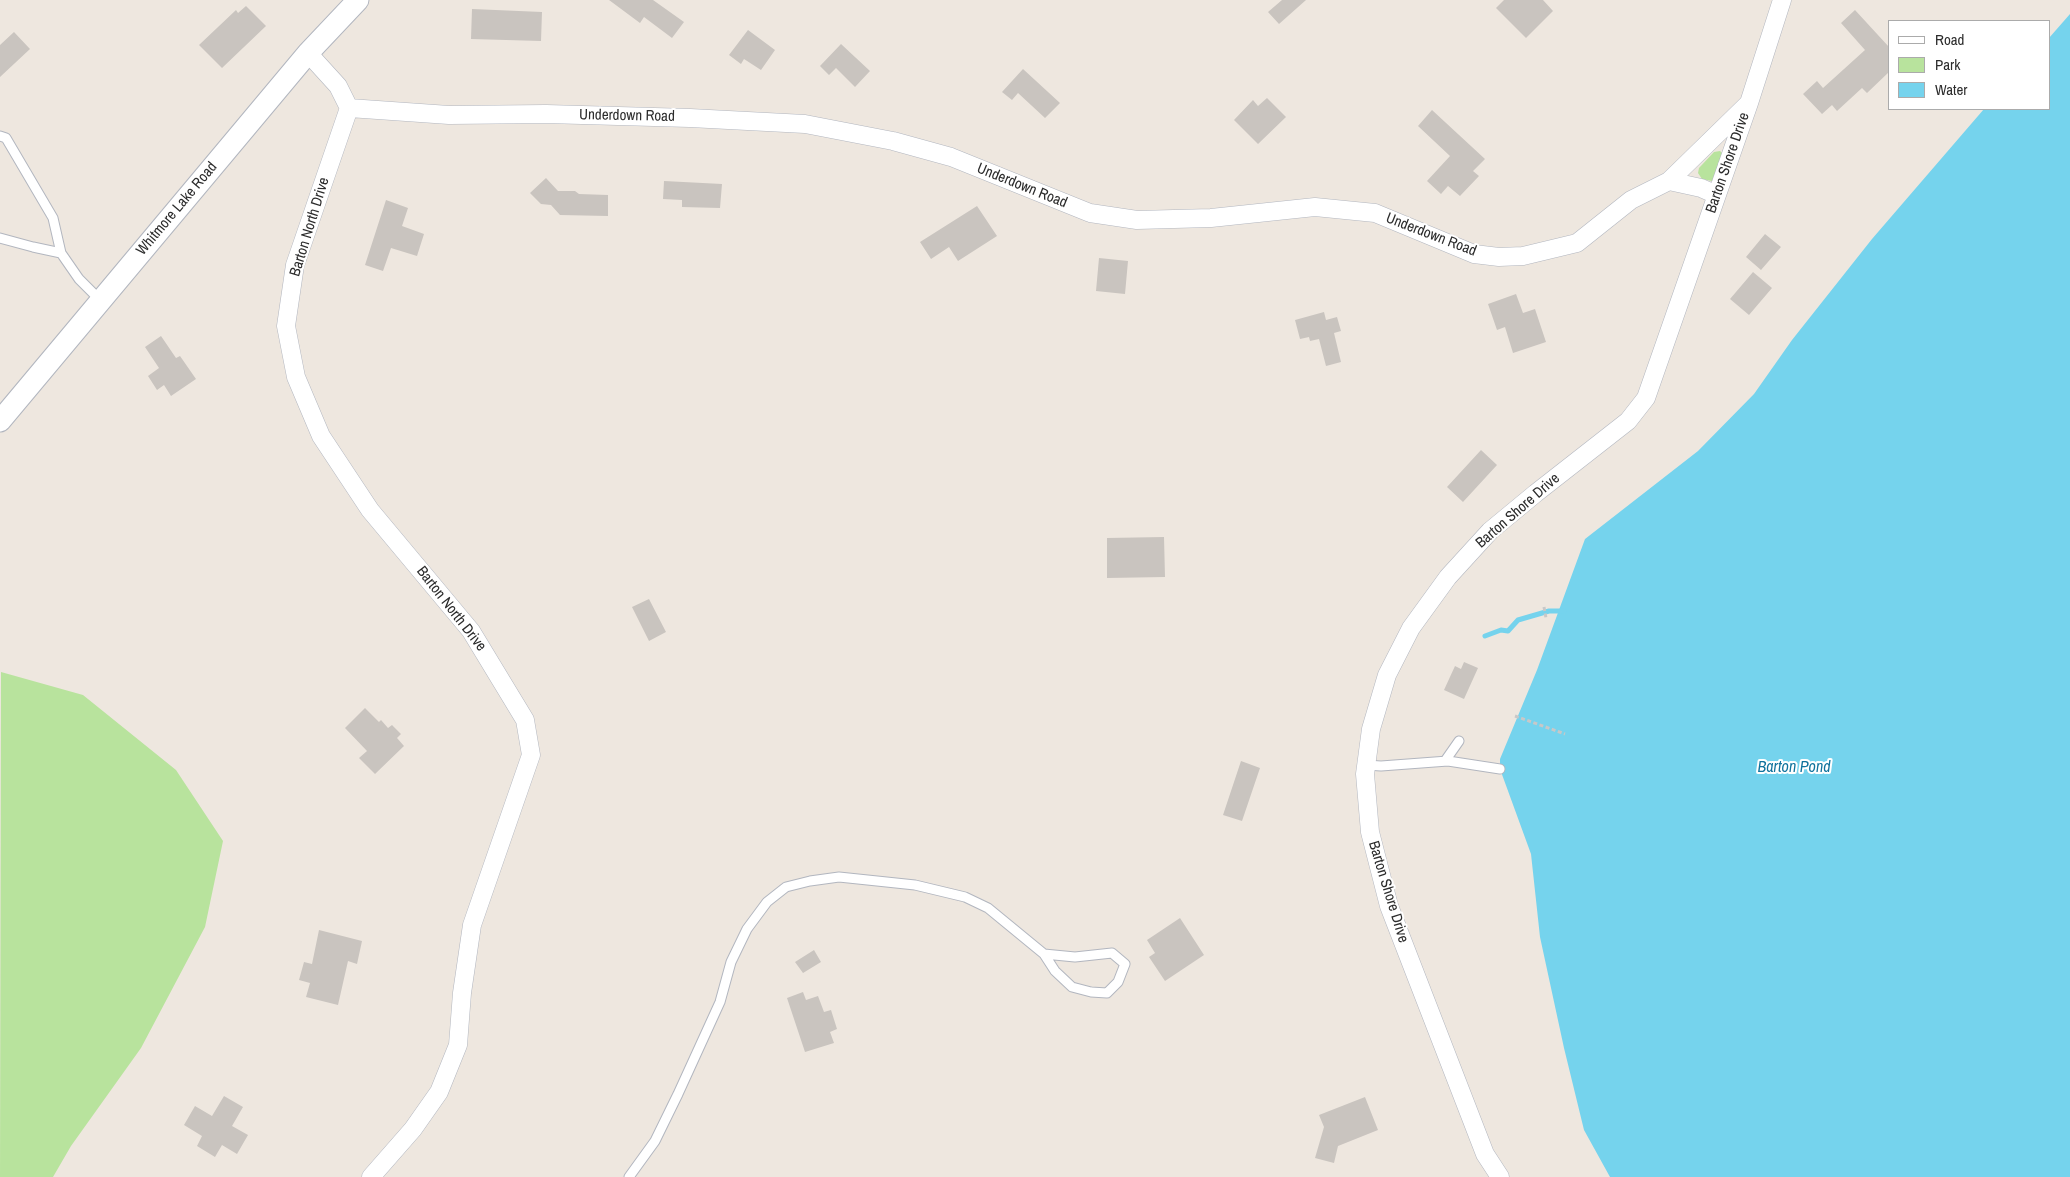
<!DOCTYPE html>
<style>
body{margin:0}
#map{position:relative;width:2070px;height:1177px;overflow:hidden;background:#eee7df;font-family:"Archivo Narrow",sans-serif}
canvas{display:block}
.legend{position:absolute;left:1888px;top:20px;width:162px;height:90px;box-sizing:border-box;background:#fff;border:1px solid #ababab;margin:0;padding:6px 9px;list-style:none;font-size:15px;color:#2c2c2c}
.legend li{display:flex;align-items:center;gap:10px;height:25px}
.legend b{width:25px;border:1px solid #ababab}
</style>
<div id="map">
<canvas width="2070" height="1177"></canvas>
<ul class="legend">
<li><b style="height:6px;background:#fff"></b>Road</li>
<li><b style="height:14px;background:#b8e39d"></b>Park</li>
<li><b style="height:14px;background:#75d3ed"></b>Water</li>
</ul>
</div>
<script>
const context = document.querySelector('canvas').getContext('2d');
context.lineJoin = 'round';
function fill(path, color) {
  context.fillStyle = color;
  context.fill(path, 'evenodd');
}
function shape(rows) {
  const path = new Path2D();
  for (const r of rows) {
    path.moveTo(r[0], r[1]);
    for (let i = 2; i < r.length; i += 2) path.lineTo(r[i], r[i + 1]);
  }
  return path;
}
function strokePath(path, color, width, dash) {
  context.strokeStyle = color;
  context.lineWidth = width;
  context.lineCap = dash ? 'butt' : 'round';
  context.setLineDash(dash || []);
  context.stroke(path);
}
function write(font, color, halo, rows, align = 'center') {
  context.font = font + ' "Archivo Narrow",sans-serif';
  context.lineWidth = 4;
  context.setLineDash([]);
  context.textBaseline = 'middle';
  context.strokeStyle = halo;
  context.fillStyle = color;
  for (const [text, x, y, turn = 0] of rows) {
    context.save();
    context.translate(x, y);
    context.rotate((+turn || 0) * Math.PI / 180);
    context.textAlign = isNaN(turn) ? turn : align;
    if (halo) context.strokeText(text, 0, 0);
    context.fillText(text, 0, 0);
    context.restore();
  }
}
fill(shape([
 [1720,151,1723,154,1717,176,1712,181,1702,179,1698,173,1699,168,1714,152],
 [1,672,83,695,176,770,223,841,205,927,141,1048,71,1146,53,1177,0,1177]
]), '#b8e39d');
fill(shape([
 [2070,14,2070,1177,1610,1177,1584,1130,1564,1048,1540,937,1531,854,1500,769,1500,759,1537,670,1585,539,1698,451,1754,394,1792,340,1872,239,1984,109,2049,109,2049,38]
]), '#75d3ed');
strokePath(shape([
 [1485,636,1501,630,1508,631,1518,620,1549,611,1564,611]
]), '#75d3ed', 5);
fill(shape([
 [609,0,653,0,684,22,672,38,644,17,640,23],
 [1282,0,1306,0,1279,24,1268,12],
 [1504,0,1543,0,1553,11,1526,38,1496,8],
 [246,6,266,26,222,68,199,45,236,10,238,13],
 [472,9,542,12,541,41,471,39],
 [1855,10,1889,47,1889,72,1867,93,1862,88,1837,111,1832,105,1822,114,1803,94,1817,81,1823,88,1865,50,1841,23],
 [748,30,775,50,761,70,744,59,741,64,729,55],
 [14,32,30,49,0,77,0,45],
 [841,44,870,71,855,87,836,68,829,75,820,66],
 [1023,69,1060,103,1045,118,1018,93,1012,100,1002,92],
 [1267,98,1286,117,1258,144,1234,120,1253,100,1258,106],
 [1432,110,1485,159,1473,171,1479,176,1460,196,1448,186,1441,194,1427,181,1450,156,1418,126],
 [546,178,558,191,575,191,579,194,608,195,608,216,560,215,551,205,541,204,530,193],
 [664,181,722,184,720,208,682,207,682,200,663,199],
 [386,200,408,208,402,226,424,234,417,256,391,248,383,271,365,265],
 [977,206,997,236,958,261,949,247,931,259,920,242],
 [1765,234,1781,247,1761,270,1746,257],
 [1099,258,1128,261,1125,294,1096,291],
 [1753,272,1772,288,1749,315,1730,299],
 [1516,294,1523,313,1535,309,1546,342,1513,353,1505,327,1497,330,1488,304],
 [1324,312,1326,320,1337,317,1341,331,1334,333,1341,362,1326,366,1319,339,1310,341,1309,337,1300,339,1295,320],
 [161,336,176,358,180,356,196,379,171,396,164,385,157,390,148,376,159,368,145,347],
 [1481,450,1497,465,1463,502,1447,487],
 [1164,537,1165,577,1107,578,1107,538],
 [649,599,666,632,649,641,632,607],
 [1464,662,1478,668,1464,699,1444,690,1455,666,1461,669],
 [365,708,379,722,381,720,388,728,392,725,401,734,397,738,404,746,375,774,359,758,367,751,345,728],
 [1241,761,1260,768,1242,821,1223,815],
 [1180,918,1204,955,1165,981,1149,957,1155,953,1147,940],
 [319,930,362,941,357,964,348,961,338,1005,306,997,310,983,299,980,304,962,312,964],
 [814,950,821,962,803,973,795,962],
 [803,992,806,1000,818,996,824,1012,831,1010,837,1029,830,1032,834,1043,805,1052,787,998],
 [224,1096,243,1107,232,1126,248,1135,237,1154,222,1145,215,1157,197,1146,202,1136,184,1125,195,1106,212,1116],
 [1365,1097,1378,1130,1338,1146,1334,1163,1315,1158,1324,1127,1319,1115]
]), '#c9c4bf');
const service = shape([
 [0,136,6,138,53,218,61,253,79,279,100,300],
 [0,238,33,247,61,253],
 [1445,761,1459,741],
 [1366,765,1381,766,1448,761,1500,769],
 [629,1177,655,1141,678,1094,720,1002,731,962,747,929,767,902,786,887,810,881,839,877,915,885,965,897,988,908,1044,954,1055,971,1072,987,1091,992,1107,993,1118,982,1125,964,1112,953,1075,957,1044,954]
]);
const minor = shape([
 [308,53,338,86,349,108,295,265,286,326,296,377,321,436,370,510,471,631,525,720,531,755,472,925,462,993,458,1045,439,1092,413,1129,371,1177],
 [349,108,449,115,546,114,690,118,805,124,893,141,951,157,1090,213,1137,220,1211,218,1315,207,1375,213,1474,254,1499,257,1523,256,1577,243,1631,200,1669,181,1749,103],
 [1669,181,1701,188,1717,195],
 [1500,1177,1485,1154,1389,906,1370,832,1365,774,1371,729,1387,675,1411,628,1448,577,1490,531,1536,493,1628,421,1646,398,1749,103,1782,0]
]);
const tertiary = shape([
 [0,421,308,53,358,0]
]);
strokePath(service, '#b2b6bf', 11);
strokePath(minor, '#b2b6bf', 19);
strokePath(tertiary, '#b2b6bf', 23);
strokePath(shape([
 [1544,607,1546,618],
 [1515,716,1565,734]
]), '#c8c8c8', 3, [4, 2.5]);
strokePath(service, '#fff', 9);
strokePath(minor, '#fff', 18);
strokePath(tertiary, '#fff', 21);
write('15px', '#2c2c2c', '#fff', [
 ["Underdown Road",627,116,1],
 ["Barton Shore Drive",1728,163,-71],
 ["Underdown Road",1022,186,22],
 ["Whitmore Lake Road",177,209,-50],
 ["Barton North Drive",310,227,-73],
 ["Underdown Road",1431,235,21],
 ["Barton Shore Drive",1518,511,-41],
 ["Barton North Drive",451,609,52],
 ["Barton Shore Drive",1388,892,73]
]);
write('italic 16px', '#10739d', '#fff', [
 ["Barton Pond",1794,768]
]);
</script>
